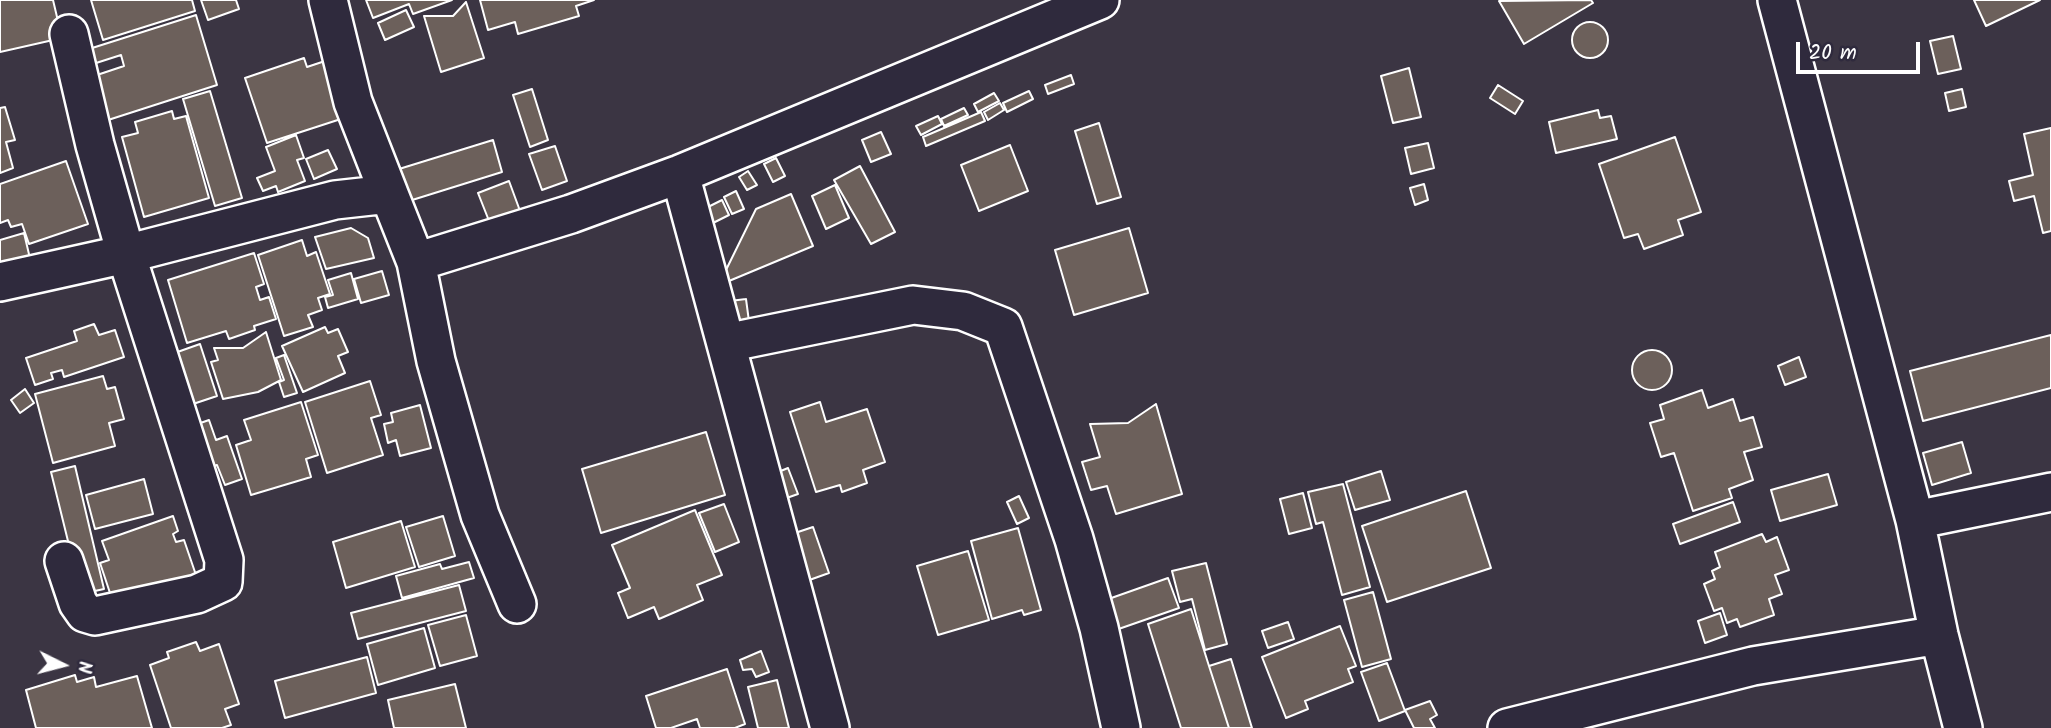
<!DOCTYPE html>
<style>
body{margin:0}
#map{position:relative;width:2051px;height:728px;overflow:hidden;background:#3b3543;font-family:Kalam,sans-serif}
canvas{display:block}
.north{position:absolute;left:28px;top:630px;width:70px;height:70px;-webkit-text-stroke:5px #2f2a3d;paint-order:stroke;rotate:96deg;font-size:19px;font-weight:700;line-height:28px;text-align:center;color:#fff}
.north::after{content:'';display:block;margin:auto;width:24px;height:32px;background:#fff;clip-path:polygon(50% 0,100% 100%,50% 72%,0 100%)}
.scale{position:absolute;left:1796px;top:42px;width:124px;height:32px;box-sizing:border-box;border:4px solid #fff;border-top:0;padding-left:9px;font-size:21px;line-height:24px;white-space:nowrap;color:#fff;-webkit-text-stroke:5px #2f2a3d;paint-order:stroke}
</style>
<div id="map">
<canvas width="2051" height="728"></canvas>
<div class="north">N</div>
<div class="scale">20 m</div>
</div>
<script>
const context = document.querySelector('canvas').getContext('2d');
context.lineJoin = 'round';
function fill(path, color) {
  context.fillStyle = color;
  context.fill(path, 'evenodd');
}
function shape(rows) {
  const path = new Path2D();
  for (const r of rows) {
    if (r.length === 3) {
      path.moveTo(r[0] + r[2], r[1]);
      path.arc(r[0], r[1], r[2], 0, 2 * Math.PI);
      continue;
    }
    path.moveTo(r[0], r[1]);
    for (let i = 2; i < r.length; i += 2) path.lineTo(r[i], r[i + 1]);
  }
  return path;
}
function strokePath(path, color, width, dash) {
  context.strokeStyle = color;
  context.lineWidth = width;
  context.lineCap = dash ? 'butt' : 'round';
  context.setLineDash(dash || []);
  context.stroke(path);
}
const building = shape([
 [0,0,53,0,62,38,0,52,0,0],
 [91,0,192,0,195,11,103,40,91,0],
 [201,0,236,0,239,9,208,20,201,0],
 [366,0,452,0,413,14,409,4,373,18,366,0],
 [480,0,594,0,576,6,579,16,518,34,515,22,488,30,480,0],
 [1591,0,1593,3,1524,44,1499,1,1591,0],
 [1974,0,2040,0,1986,26,1974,0],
 [466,2,484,58,441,72,424,16,453,16,466,2],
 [406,10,414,27,385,40,378,23,406,10],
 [196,15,217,85,105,121,91,77,124,66,121,55,93,64,89,49,196,15],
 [1590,40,18],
 [1953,36,1961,69,1938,74,1930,41,1953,36],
 [304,58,307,67,328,60,347,117,267,143,245,78,304,58],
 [1409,68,1421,117,1393,123,1381,76,1409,68],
 [1071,75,1074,84,1048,94,1045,85,1071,75],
 [1498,85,1523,101,1515,114,1490,98,1498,85],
 [532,89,548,140,530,147,513,95,532,89],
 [1962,89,1966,107,1949,111,1945,93,1962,89],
 [210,91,242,198,215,206,183,99,210,91],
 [1029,91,1033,99,1007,112,1003,103,1029,91],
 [994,93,999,101,978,112,974,104,994,93],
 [1000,103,1004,110,988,120,984,112,1000,103],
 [5,107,15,140,6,142,13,168,0,173,0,108,5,107],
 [964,108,968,115,944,126,941,119,964,108],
 [1598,110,1600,118,1611,116,1617,139,1556,153,1549,122,1598,110],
 [172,111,174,119,186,116,209,198,144,217,122,137,138,133,135,122,172,111],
 [981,112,985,121,926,146,923,137,981,112],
 [938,116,942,124,921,135,916,126,938,116],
 [1099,123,1121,197,1097,204,1075,131,1099,123],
 [2051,128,2051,231,2043,233,2034,196,2014,201,2009,181,2033,175,2024,134,2051,128],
 [881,132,891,154,871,162,862,140,881,132],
 [296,135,304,158,297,160,305,181,278,192,276,186,263,191,257,178,275,171,266,147,296,135],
 [1675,137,1701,212,1678,220,1683,235,1644,249,1638,234,1624,238,1599,164,1675,137],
 [493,140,502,172,409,201,399,169,493,140],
 [1428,143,1434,168,1411,174,1405,148,1428,143],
 [1010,145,1028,191,979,211,961,165,1010,145],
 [555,146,567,181,542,190,529,154,555,146],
 [328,150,337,169,314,179,306,159,328,150],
 [776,158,785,176,773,182,764,164,776,158],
 [66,161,88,224,29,244,22,224,11,227,8,220,0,223,0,184,66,161],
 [860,166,895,232,871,244,834,180,860,166],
 [748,171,757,185,747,190,739,177,748,171],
 [509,181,523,219,493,231,478,193,509,181],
 [1424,184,1428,200,1415,205,1410,188,1424,184],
 [835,185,849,218,826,229,812,196,835,185],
 [736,191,744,209,732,214,724,197,736,191],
 [791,194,813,246,729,281,725,272,756,209,791,194],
 [722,200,729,215,703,228,696,213,722,200],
 [351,228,368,238,374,258,326,269,315,237,351,228],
 [1129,228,1148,293,1074,315,1055,250,1129,228],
 [24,233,32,267,0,275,0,240,24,233],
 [302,240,307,256,316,252,330,294,318,298,322,310,308,315,313,327,284,336,258,255,302,240],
 [254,253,264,284,256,287,260,300,269,297,276,319,254,326,255,330,229,339,226,331,187,343,168,280,254,253],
 [382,271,389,295,361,303,354,279,382,271],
 [351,273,358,299,328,308,325,297,333,295,328,280,351,273],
 [746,299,750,329,734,331,730,301,746,299],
 [94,324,99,335,115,330,124,357,64,377,62,370,51,373,53,379,35,385,26,358,77,341,74,331,94,324],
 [325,327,328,333,338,329,348,352,338,356,345,373,303,392,282,346,325,327],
 [266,332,281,380,258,392,223,399,211,362,218,360,214,348,243,348,266,332],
 [2051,335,2051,388,1923,421,1910,371,2051,335],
 [200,344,217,396,187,406,169,355,200,344],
 [1652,370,20],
 [284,355,297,393,284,397,279,382,284,380,276,358,284,355],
 [1799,357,1806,377,1785,385,1778,366,1799,357],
 [103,376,107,389,115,387,124,419,109,423,115,446,53,463,35,394,103,376],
 [370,381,381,415,371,418,383,455,327,473,305,402,370,381],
 [25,389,34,403,20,413,11,400,25,389],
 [1702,390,1708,408,1733,399,1740,421,1753,417,1762,447,1744,452,1753,480,1729,489,1732,498,1693,511,1674,453,1661,457,1650,423,1664,419,1660,405,1702,390],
 [301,402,318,455,306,459,311,477,251,495,236,445,251,440,244,420,301,402],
 [820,402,826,422,867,409,885,462,863,470,867,483,842,492,840,485,816,492,790,412,820,402],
 [1156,404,1182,494,1116,514,1107,486,1091,490,1082,462,1100,457,1090,424,1128,423,1156,404],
 [420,405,431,448,400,456,396,440,388,443,384,424,393,422,391,413,420,405],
 [209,420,216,440,227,436,242,479,225,485,217,465,204,469,189,427,209,420],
 [706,432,725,495,601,533,582,469,706,432],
 [1962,442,1971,473,1932,485,1923,453,1962,442],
 [75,466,104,589,81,594,51,472,75,466],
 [788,468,798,494,781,500,771,475,788,468],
 [1381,471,1390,500,1355,510,1346,482,1381,471],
 [1828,474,1837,505,1780,521,1771,490,1828,474],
 [144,479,153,514,95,529,86,495,144,479],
 [1343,484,1370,587,1342,595,1323,522,1316,524,1308,492,1343,484],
 [1466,491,1491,568,1387,602,1362,526,1466,491],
 [1303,493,1312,528,1289,534,1280,499,1303,493],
 [1019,496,1029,518,1017,524,1007,502,1019,496],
 [1733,502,1740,522,1680,544,1673,524,1733,502],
 [724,504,739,542,715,552,699,513,724,504],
 [695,510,722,575,697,585,703,600,659,619,654,607,628,618,618,593,630,588,612,545,695,510],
 [173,516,178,531,173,534,176,542,184,540,197,578,112,599,100,563,109,560,102,541,173,516],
 [443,516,455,556,419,567,406,527,443,516],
 [401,521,415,567,346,588,333,542,401,521],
 [813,527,829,573,801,583,786,536,813,527],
 [1018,528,1041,610,1024,615,1022,610,992,619,971,541,1018,528],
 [1762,534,1766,542,1777,537,1789,570,1775,575,1782,594,1769,599,1774,615,1740,627,1737,619,1727,623,1722,608,1714,611,1704,584,1715,579,1712,571,1720,567,1715,552,1762,534],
 [968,551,989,620,938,635,917,566,968,551],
 [469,562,474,578,402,598,396,576,440,564,442,569,469,562],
 [1206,563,1227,644,1205,650,1192,599,1180,602,1172,571,1206,563],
 [1168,578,1179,608,1110,632,1100,602,1168,578],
 [459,585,466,611,358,639,351,613,459,585],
 [1373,592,1391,659,1362,667,1344,600,1373,592],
 [1191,609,1209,666,1229,728,1181,728,1148,624,1191,609],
 [1720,613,1727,635,1705,643,1698,621,1720,613],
 [466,615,477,656,440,666,428,625,466,615],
 [1288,622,1294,639,1268,648,1262,631,1288,622],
 [1340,626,1356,666,1348,669,1353,682,1305,701,1308,709,1286,718,1262,657,1340,626],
 [424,628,435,668,378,685,367,644,424,628],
 [196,642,200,651,219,644,239,704,225,709,231,725,222,728,171,728,150,665,169,658,167,652,196,642],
 [761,651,769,672,756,677,752,669,743,670,740,660,761,651],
 [367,657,376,693,285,718,275,681,367,657],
 [1231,659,1252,728,1229,728,1209,666,1231,659],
 [1387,663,1405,711,1379,721,1361,672,1387,663],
 [727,669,745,724,735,728,700,728,697,719,671,728,656,728,646,696,727,669],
 [75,675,77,682,94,677,96,687,137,676,152,728,36,728,26,690,75,675],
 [777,680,789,728,758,728,748,687,777,680],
 [455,684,466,728,394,728,388,700,455,684],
 [1430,701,1437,715,1430,719,1435,728,1414,728,1405,710,1430,701]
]);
fill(building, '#6c605b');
strokePath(building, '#fff', 2);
const street = shape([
 [328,0,353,102,389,194],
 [1777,0,1915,520,1939,635,1963,728],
 [680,174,830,728],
 [416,262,436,361,480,515,517,604],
 [0,282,126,254,335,200,389,194,416,262,571,214,680,174,1100,0],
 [726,343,913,305,963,311,1003,327,1074,539,1099,628,1121,728],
 [1915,520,2051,492],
 [64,561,78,603,85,613,95,616,197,594,223,582,224,560,126,254,95,145,69,34],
 [1507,728,1753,666,1939,635]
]);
strokePath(street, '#fff', 42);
strokePath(street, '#2f2a3d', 37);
</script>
